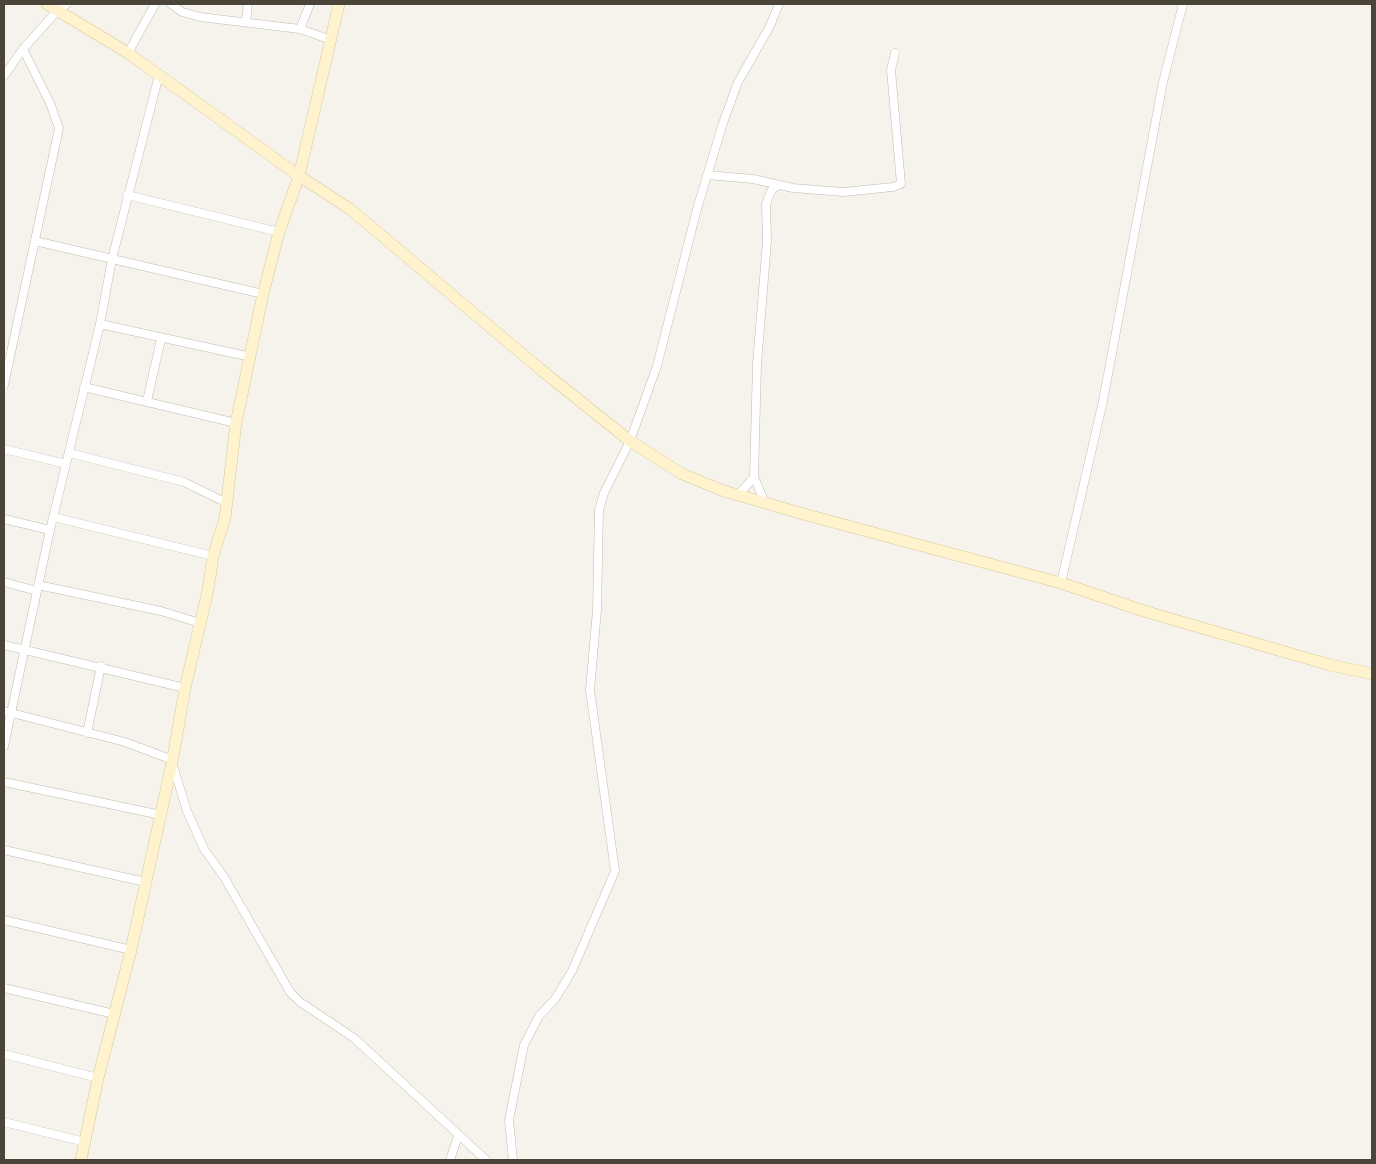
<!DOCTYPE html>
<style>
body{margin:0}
#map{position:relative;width:1376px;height:1164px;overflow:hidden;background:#f6f3ec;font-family:"DejaVu Sans",sans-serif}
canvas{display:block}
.frame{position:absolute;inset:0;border:5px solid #4b4439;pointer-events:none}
</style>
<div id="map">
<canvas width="1376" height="1164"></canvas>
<div class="frame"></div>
</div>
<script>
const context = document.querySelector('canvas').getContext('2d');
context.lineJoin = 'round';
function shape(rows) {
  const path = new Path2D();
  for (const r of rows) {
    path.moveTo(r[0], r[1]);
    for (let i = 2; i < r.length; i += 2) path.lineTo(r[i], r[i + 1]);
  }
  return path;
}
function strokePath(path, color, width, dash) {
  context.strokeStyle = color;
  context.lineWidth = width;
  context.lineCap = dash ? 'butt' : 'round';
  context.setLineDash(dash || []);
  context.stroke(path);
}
const street = shape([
 [171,4,182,12,200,17,300,29,331,40],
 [246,21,248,4],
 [300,29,310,4],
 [128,53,155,4],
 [4,76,23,49,57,11,67,4],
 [707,175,753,179,793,188,843,192,893,187,901,184,891,70,895,53],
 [127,195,279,232],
 [35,241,263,294],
 [100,324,251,357],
 [4,385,59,128,50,103,23,49],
 [84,387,236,423],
 [147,401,161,339],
 [4,449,66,464],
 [69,453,184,482,227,503],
 [754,477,765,503],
 [738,495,754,477,757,364,767,241,766,204,771,191,778,185],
 [53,517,213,556],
 [4,519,50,530],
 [4,582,37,591],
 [1061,583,1103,401,1163,82,1183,4],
 [38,585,161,611,200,623],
 [4,645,185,688],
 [4,711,125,742,173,760],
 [87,733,101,666],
 [4,746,50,530,100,324,112,259,159,75],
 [173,766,187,811,204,849,224,877,290,992,300,1002,354,1038,486,1160],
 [4,782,161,815],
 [4,850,145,882],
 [4,920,131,950],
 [4,988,114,1014],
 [4,1054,98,1078],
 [4,1122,85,1142],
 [450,1160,458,1136],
 [513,1160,509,1120,524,1045,539,1016,555,999,572,971,615,871,590,690,597,610,599,510,604,493,630,441,657,366,697,209,723,123,738,82,770,26,779,4]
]);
const secondary = shape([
 [47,4,128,53,299,176,350,209,540,369,630,441,682,474,724,491,807,515,1061,583,1147,612,1330,665,1372,674],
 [81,1160,98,1078,131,950,172,763,185,688,208,590,213,556,225,518,236,423,263,294,279,232,299,176,339,4]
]);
strokePath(street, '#c2bbae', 9);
strokePath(secondary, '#d6c79b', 12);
strokePath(street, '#fff', 8);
strokePath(secondary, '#fff3cd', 11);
</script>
